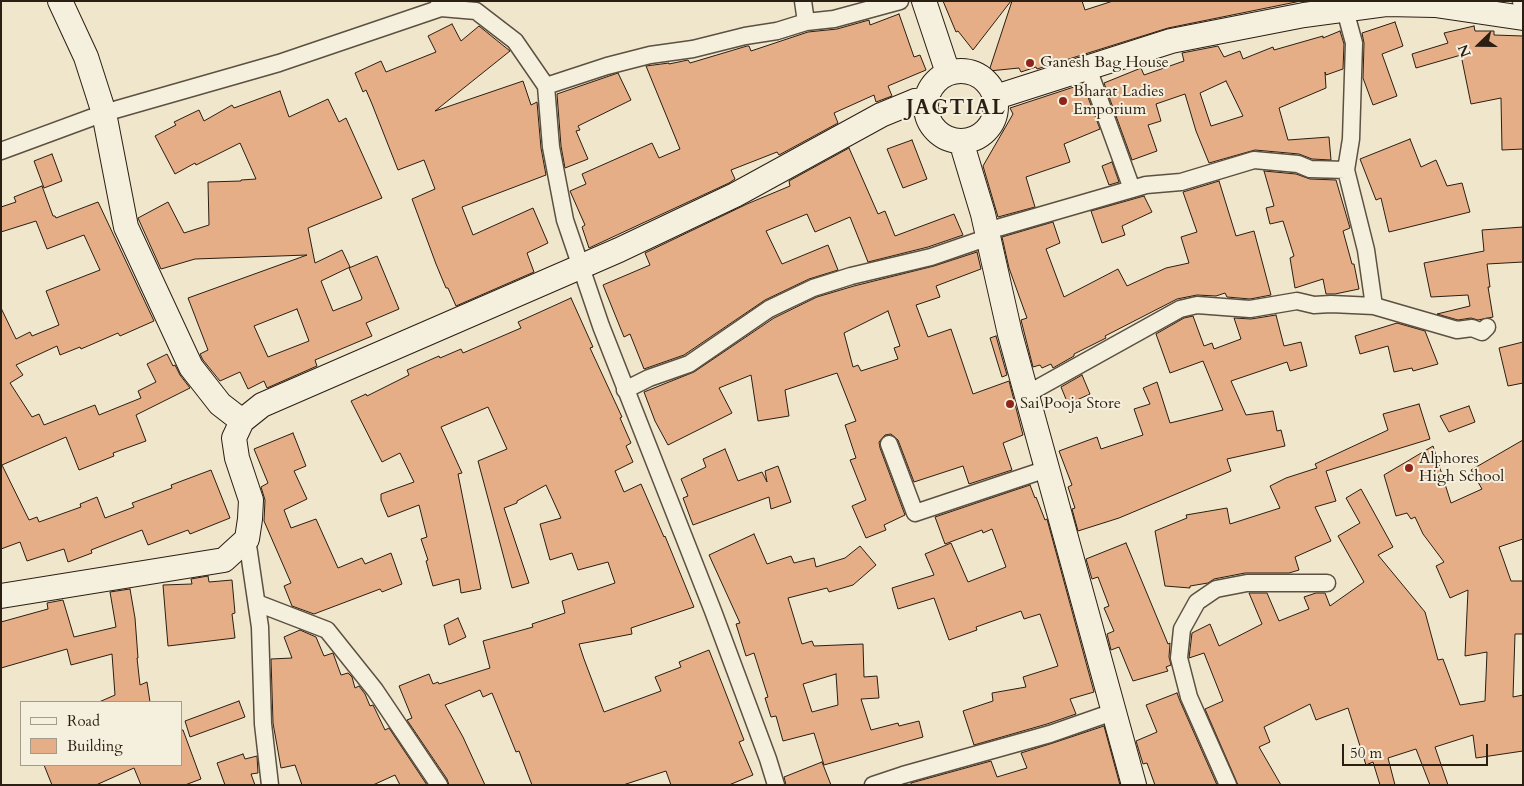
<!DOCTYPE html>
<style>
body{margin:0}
#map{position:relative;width:1524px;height:786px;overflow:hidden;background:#f0e6cc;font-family:Cardo,serif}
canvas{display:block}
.frame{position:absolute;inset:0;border:2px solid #2b1e12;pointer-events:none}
.legend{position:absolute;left:20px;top:701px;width:162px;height:65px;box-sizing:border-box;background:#f5efde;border:1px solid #a49b8c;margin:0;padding:6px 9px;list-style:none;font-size:15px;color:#2b1e12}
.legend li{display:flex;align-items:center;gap:10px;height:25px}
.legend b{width:25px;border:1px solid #a49b8c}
.north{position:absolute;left:1454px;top:20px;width:50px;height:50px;-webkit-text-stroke:4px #f5efde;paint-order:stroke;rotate:248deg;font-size:14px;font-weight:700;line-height:20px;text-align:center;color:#2b1e12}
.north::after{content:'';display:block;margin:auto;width:18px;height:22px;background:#2b1e12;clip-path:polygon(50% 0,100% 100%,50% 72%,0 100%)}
.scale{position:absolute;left:1342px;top:744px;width:146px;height:22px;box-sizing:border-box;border:2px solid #2b1e12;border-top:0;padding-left:6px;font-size:15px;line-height:18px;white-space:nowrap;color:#2b1e12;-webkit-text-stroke:4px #f5efde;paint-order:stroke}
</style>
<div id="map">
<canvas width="1524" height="786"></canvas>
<div class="frame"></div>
<ul class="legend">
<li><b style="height:6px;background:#f5efde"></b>Road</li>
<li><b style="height:14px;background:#e5ae87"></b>Building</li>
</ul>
<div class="north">N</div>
<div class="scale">50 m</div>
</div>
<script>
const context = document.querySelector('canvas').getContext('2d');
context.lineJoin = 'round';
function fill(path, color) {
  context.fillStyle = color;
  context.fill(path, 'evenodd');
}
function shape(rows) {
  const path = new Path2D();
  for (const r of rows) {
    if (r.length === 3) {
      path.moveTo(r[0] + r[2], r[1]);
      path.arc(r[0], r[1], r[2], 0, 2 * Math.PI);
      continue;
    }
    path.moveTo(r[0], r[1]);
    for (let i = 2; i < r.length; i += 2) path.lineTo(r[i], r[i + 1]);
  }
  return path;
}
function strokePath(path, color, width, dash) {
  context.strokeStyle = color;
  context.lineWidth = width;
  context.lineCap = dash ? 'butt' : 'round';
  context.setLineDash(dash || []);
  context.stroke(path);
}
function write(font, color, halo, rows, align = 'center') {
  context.font = font + ' Cardo,serif';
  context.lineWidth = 4;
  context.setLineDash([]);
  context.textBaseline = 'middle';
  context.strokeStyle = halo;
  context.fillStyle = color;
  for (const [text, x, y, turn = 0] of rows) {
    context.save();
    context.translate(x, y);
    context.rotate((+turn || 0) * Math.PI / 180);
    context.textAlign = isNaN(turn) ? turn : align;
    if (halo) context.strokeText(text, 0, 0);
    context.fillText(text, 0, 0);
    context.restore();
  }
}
const building = shape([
 [943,1,1011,1,973,50,958,31,956,32,943,1],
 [1012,1,1082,1,1085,10,1113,1,1301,1,1168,28,1037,69,1036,67,1021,72,1019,68,989,71,1012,1],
 [899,14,914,57,920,55,926,70,888,86,892,96,876,102,874,95,834,113,838,123,779,155,777,152,731,170,735,179,729,183,589,248,582,227,585,225,570,191,586,184,582,174,652,143,659,158,680,149,646,66,669,63,669,64,688,60,690,63,747,46,749,46,751,51,808,32,837,29,869,20,870,25,899,14],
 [1395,22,1403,46,1382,54,1397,96,1373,105,1363,78,1364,43,1362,33,1395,22],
 [452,24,461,41,479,26,510,51,435,111,523,81,531,105,537,102,541,148,546,175,462,207,473,235,533,208,548,243,527,253,534,272,456,306,448,288,446,288,436,264,412,199,435,189,424,160,398,170,372,104,366,90,363,92,355,73,381,61,386,72,436,52,428,36,452,24],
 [1474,26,1475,31,1494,31,1494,35,1523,36,1523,149,1502,150,1501,98,1471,104,1461,55,1416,68,1412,54,1448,43,1444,33,1474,26],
 [1340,31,1344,44,1343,69,1326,75,1325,72,1326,88,1279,108,1288,140,1329,137,1331,160,1312,159,1299,154,1255,150,1209,163,1196,131,1185,94,1156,104,1161,121,1148,125,1157,151,1132,160,1104,83,1141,68,1144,75,1184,61,1182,53,1218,46,1224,57,1240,51,1243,59,1273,47,1274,50,1323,36,1323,38,1340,31],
 [1226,81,1243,116,1211,126,1200,93,1226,81],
 [618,73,631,100,578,126,580,130,576,131,588,159,565,168,561,146,557,94,618,73],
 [1083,84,1100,129,1064,144,1070,162,1026,177,1035,207,998,217,983,166,1013,114,1010,108,1083,84],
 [280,91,289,117,328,99,339,122,346,118,382,198,308,228,315,263,342,250,350,267,321,281,333,311,361,300,362,298,349,268,377,256,399,309,366,323,372,336,315,360,317,366,267,388,264,381,248,389,240,372,220,381,203,360,200,354,208,350,188,298,307,255,195,259,161,269,138,218,168,202,184,233,209,225,208,182,241,181,241,180,256,179,240,143,196,165,195,163,175,174,155,136,176,125,174,122,199,110,204,121,232,105,234,108,280,91],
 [297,309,309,341,268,357,254,326,297,309],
 [1410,139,1421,167,1436,160,1447,186,1462,183,1470,212,1389,232,1381,198,1376,200,1360,159,1410,139],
 [912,140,927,179,903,188,887,149,912,140],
 [849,148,878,214,885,211,895,236,954,214,963,235,928,247,868,262,850,217,815,232,807,214,766,231,782,264,828,245,838,270,809,279,765,300,684,355,644,369,630,334,624,337,603,285,650,265,645,253,747,204,790,186,789,181,849,148],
 [52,154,62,181,44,188,34,161,52,154],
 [1112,162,1119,182,1109,185,1102,166,1112,162],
 [1264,171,1296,174,1310,179,1336,180,1350,228,1343,231,1352,264,1354,264,1359,289,1335,294,1326,294,1323,279,1295,288,1290,258,1294,256,1283,221,1270,224,1266,208,1274,206,1264,171],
 [1219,181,1236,236,1254,231,1271,295,1250,299,1227,297,1225,293,1216,296,1197,295,1177,299,1105,336,1106,338,1074,354,1074,356,1053,368,1051,364,1042,368,1040,365,1033,367,1021,320,1027,318,1009,268,1002,237,1053,222,1060,243,1046,249,1064,297,1118,269,1127,286,1166,268,1189,263,1181,237,1197,232,1183,192,1219,181],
 [42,186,53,216,55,216,56,218,98,202,99,204,154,321,120,336,118,333,81,349,80,347,60,355,57,346,16,365,23,375,10,383,32,417,39,414,44,425,95,405,99,415,141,398,138,391,156,382,147,364,167,354,173,366,175,365,180,375,190,388,136,415,146,441,113,453,114,456,79,470,66,437,2,465,29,520,37,517,39,522,81,507,80,504,97,497,105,518,134,507,132,503,172,488,171,485,211,470,230,518,190,534,188,530,148,545,142,530,91,550,92,553,68,562,64,549,27,561,20,542,1,549,1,308,16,339,30,332,32,336,59,325,46,291,100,270,84,235,47,249,36,221,1,232,1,207,16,202,14,197,42,186],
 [1144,196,1152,212,1122,226,1125,235,1102,243,1091,211,1144,196],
 [1523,227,1523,262,1487,264,1490,287,1488,287,1493,317,1478,320,1471,318,1458,320,1437,314,1470,306,1468,295,1431,297,1424,263,1484,251,1482,230,1523,227],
 [977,252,981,269,936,286,940,297,916,305,928,337,951,329,973,394,1009,381,1023,435,1003,443,1012,470,969,484,963,466,914,482,898,440,891,434,885,435,879,442,880,448,905,515,884,525,886,530,866,538,852,506,866,500,850,460,856,458,845,425,856,421,837,373,785,390,789,416,758,421,751,375,719,388,732,413,668,445,655,421,644,392,694,372,774,318,817,297,854,286,934,266,977,252],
 [888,311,900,346,894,348,898,359,861,371,858,365,853,367,844,333,888,311],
 [571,298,593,347,590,348,622,417,620,418,631,443,626,446,633,462,615,471,624,492,641,484,664,537,665,536,694,607,631,628,632,634,579,644,584,659,604,712,661,691,655,677,681,667,679,662,709,650,744,740,739,742,753,775,729,785,671,785,666,771,623,785,532,785,519,751,516,752,492,693,483,697,480,690,445,705,463,737,485,785,449,785,447,779,407,720,412,718,399,686,429,674,433,684,438,682,439,684,490,668,483,641,533,627,532,624,565,613,562,601,615,583,608,562,578,570,572,553,550,560,540,524,561,518,546,485,517,501,517,503,504,508,529,583,512,588,478,461,507,449,488,407,441,427,462,473,458,474,481,589,461,593,459,579,433,586,426,561,428,560,421,539,427,537,419,505,388,517,381,500,381,494,414,482,400,453,382,462,351,401,366,394,367,396,409,375,407,370,439,356,440,358,461,349,463,353,521,328,518,322,571,298],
 [1276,315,1284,346,1301,342,1307,366,1290,371,1287,362,1231,381,1246,415,1273,411,1277,431,1281,430,1285,446,1227,459,1231,471,1119,518,1078,531,1072,509,1075,508,1068,487,1072,485,1059,451,1097,437,1101,449,1143,435,1134,409,1150,404,1143,388,1157,382,1170,423,1223,410,1203,361,1170,373,1156,334,1184,318,1193,316,1204,346,1212,343,1214,349,1241,339,1234,318,1251,319,1276,315],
 [1397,323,1425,331,1438,364,1413,371,1412,368,1394,372,1388,346,1360,354,1355,336,1397,323],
 [996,336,1007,375,1002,377,990,338,996,336],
 [1523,342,1523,383,1508,386,1499,348,1523,342],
 [1082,375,1090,394,1068,404,1061,387,1082,375],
 [1419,404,1430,439,1326,471,1336,501,1315,507,1331,541,1295,557,1299,570,1289,573,1245,573,1214,579,1208,583,1190,586,1190,588,1165,586,1155,531,1187,518,1186,515,1227,508,1230,524,1280,508,1270,486,1286,478,1317,468,1315,464,1388,430,1383,414,1419,404],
 [1469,406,1475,422,1449,432,1440,416,1469,406],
 [293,433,306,466,294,471,307,499,284,510,291,528,316,519,338,568,362,558,365,564,391,553,402,584,382,592,380,589,314,614,292,606,284,586,291,583,264,521,265,500,261,487,268,483,254,449,293,433],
 [1523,440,1523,539,1499,547,1511,581,1523,581,1523,634,1515,634,1513,697,1523,695,1523,751,1476,758,1473,735,1435,747,1448,785,1430,785,1416,749,1388,758,1395,785,1380,785,1373,762,1366,765,1348,708,1316,720,1310,704,1264,727,1270,742,1259,747,1281,785,1238,785,1205,709,1223,701,1204,653,1189,658,1192,633,1210,624,1219,646,1262,624,1249,593,1267,593,1279,621,1309,609,1304,597,1316,593,1325,593,1330,606,1364,582,1338,536,1360,523,1346,498,1361,489,1393,547,1378,555,1425,612,1438,660,1443,659,1460,705,1485,701,1487,652,1465,656,1468,590,1450,598,1436,566,1444,562,1423,534,1415,517,1411,519,1407,513,1396,516,1384,475,1433,446,1451,503,1482,489,1471,470,1523,440],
 [725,449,738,481,762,472,767,482,765,471,778,466,791,502,771,509,769,497,693,525,683,498,688,496,681,479,706,467,703,459,725,449],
 [1030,485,1035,498,1036,497,1045,520,1047,519,1094,692,1070,699,1076,714,1047,724,974,745,963,711,993,701,992,693,1026,687,1023,677,1058,666,1040,614,1024,619,1021,611,976,627,977,630,949,640,934,598,898,609,892,588,934,575,925,554,951,543,968,582,1006,567,992,529,983,533,982,530,945,544,935,517,1030,485],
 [754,534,767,564,791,556,794,563,814,558,816,567,845,558,860,546,876,565,853,585,829,592,827,588,788,598,802,644,812,641,814,646,863,644,864,677,877,676,879,698,861,699,871,730,898,723,899,726,919,721,923,737,824,765,814,733,783,741,776,716,771,717,765,698,768,697,754,653,746,656,736,624,740,623,709,555,754,534],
 [836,674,838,705,812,712,803,684,836,674],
 [1126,543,1168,644,1170,643,1169,657,1171,665,1166,667,1168,671,1133,681,1119,647,1111,650,1107,634,1114,631,1104,608,1109,606,1098,577,1092,579,1086,559,1126,543],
 [208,576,209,582,232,580,235,613,232,614,235,638,168,646,163,585,192,584,191,579,208,576],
 [130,589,135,618,138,658,137,658,140,685,147,682,150,702,99,702,115,695,112,654,71,665,67,649,1,668,1,622,48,609,47,603,63,600,74,637,116,627,110,592,130,589],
 [458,618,466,637,449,645,444,625,458,618],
 [300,630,316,637,324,656,333,653,341,675,348,673,352,677,355,688,359,686,365,694,370,706,373,705,375,709,385,730,389,728,427,785,400,785,395,775,373,785,302,785,295,765,281,768,273,723,271,659,292,658,284,637,300,630],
 [1177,693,1180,701,1217,785,1155,785,1147,763,1143,764,1136,741,1157,732,1146,705,1177,693],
 [239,701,245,717,190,737,185,721,239,701],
 [1104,726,1120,785,911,785,911,783,991,761,997,777,1027,768,1021,753,1053,743,1104,726],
 [181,730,183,730,201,779,185,785,141,785,134,768,96,785,52,785,44,765,181,765,181,730],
 [243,754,245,759,257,756,258,773,251,774,255,785,225,785,217,763,243,754],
 [822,762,831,785,786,785,784,777,822,762]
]);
fill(building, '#e5ae87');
strokePath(building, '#2b1e12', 1);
const street = shape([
 [439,1,441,8,476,11,515,41,546,86],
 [803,1,806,22],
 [1521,1,1523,15],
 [1345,10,1354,43,1351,139,1346,170],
 [1088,68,1132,189],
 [1,151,104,113,279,63,441,8],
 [987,231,1146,185,1181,182,1254,160,1298,164,1310,169,1346,170,1366,250,1374,306],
 [625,390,649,378,689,364,769,309,813,288,851,276,931,257,989,237],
 [1027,394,1180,309,1197,305,1250,309,1297,301,1314,305,1331,304,1374,306,1457,330,1472,328,1482,332,1487,327],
 [889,444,915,513,1047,469],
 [247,539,260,627,263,724,270,785],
 [257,603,327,630,375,690,439,785],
 [776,785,768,759,713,611,601,326,565,220,551,147,546,86,607,66,650,55,693,49,745,36,777,31,806,22,834,19,900,1],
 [873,785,903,775,1050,734,1113,712],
 [1228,785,1189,697,1179,658,1182,629,1197,602,1216,589,1247,583,1327,583]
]);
const secondary = shape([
 [60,1,86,57,104,113,126,227,191,367,220,404,242,421],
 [924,1,948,73],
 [961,106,35],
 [996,97,1171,41,1304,15,1386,4,1435,5,1523,18],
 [961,141,983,214,1010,334,1134,785],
 [1,596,224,560,247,539,250,519,251,500,237,458,234,438,242,421,262,405,619,250,735,195,881,115,915,101,926,100]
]);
strokePath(street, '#5c5040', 19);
strokePath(secondary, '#2b1e12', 26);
strokePath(street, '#f5efde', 16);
strokePath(secondary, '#f5efde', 24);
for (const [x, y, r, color] of [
 [1030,63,5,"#8f2418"],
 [1063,101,5,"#8f2418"],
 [1010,404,5,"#8f2418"],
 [1409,468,5,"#8f2418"]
]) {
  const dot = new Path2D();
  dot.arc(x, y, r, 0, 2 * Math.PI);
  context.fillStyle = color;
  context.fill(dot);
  strokePath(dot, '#f5efde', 2);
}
write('16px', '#2b1e12', '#f5efde', [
 ["Ganesh Bag House",1040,63],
 ["Bharat Ladies",1073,92],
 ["Emporium",1073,110],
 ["Sai Pooja Store",1020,404],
 ["Alphores",1419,459],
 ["High School",1419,477]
], 'left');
context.letterSpacing = '1px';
write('bold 21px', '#2b1e12', '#f5efde', [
 ["JAGTIAL",956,109]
]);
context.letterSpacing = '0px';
</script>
